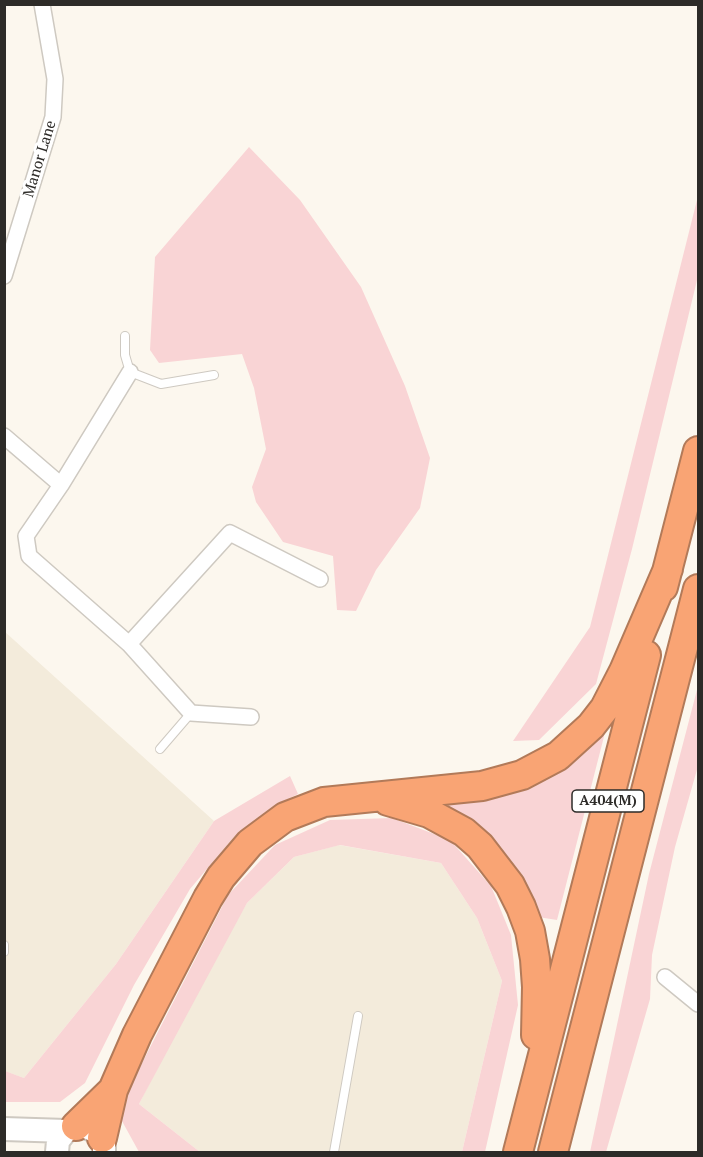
<!DOCTYPE html>
<style>
body{margin:0}
#map{position:relative;width:703px;height:1157px;overflow:hidden;background:#fcf7ee;font-family:"PT Serif",serif}
canvas{display:block}
.frame{position:absolute;inset:0;border:6px solid #2d2b28;pointer-events:none}
</style>
<div id="map">
<canvas width="703" height="1157"></canvas>
<div class="frame"></div>
</div>
<script>
const context = document.querySelector('canvas').getContext('2d');
context.lineJoin = 'round';
function fill(path, color) {
  context.fillStyle = color;
  context.fill(path, 'evenodd');
}
function shape(rows) {
  const path = new Path2D();
  for (const r of rows) {
    path.moveTo(r[0], r[1]);
    for (let i = 2; i < r.length; i += 2) path.lineTo(r[i], r[i + 1]);
  }
  return path;
}
function strokePath(path, color, width, dash) {
  context.strokeStyle = color;
  context.lineWidth = width;
  context.lineCap = dash ? 'butt' : 'round';
  context.setLineDash(dash || []);
  context.stroke(path);
}
function write(font, color, halo, rows, align = 'center') {
  context.font = font + ' "PT Serif",serif';
  context.lineWidth = 6;
  context.setLineDash([]);
  context.textBaseline = 'middle';
  context.strokeStyle = halo;
  context.fillStyle = color;
  for (const [text, x, y, turn = 0] of rows) {
    context.save();
    context.translate(x, y);
    context.rotate((+turn || 0) * Math.PI / 180);
    context.textAlign = isNaN(turn) ? turn : align;
    if (halo) context.strokeText(text, 0, 0);
    context.fillText(text, 0, 0);
    context.restore();
  }
}
fill(shape([
 [4,631,214,821,116,964,24,1078,4,1071],
 [339,845,441,863,477,918,502,981,462,1152,200,1152,139,1104,209,965,247,903,294,857]
]), '#f3ebdb');
fill(shape([
 [249,147,300,200,361,287,405,386,430,458,420,508,376,570,356,611,337,610,333,556,283,542,256,502,252,487,266,449,254,388,242,354,159,363,150,350,155,257],
 [698,196,698,276,632,549,596,684,539,740,513,741,590,627],
 [698,686,698,766,675,847,652,955,650,999,606,1152,590,1152,649,874],
 [609,717,557,920,538,917,431,800,474,797],
 [290,776,298,794,274,806,234,837,190,889,134,985,85,1083,60,1102,5,1102,5,1071,24,1078,116,964,214,821],
 [392,818,450,840,491,886,511,935,518,1005,485,1152,462,1152,502,981,477,918,441,863,340,845,294,857,247,903,139,1104,200,1152,139,1152,117,1112,228,895,275,845,330,820]
]), '#f9d4d5');
const lane = shape([
 [125,336,125,355,130,372,161,384,214,375],
 [160,749,191,713],
 [4,945,4,952],
 [334,1152,358,1016]
]);
const street = shape([
 [4,276,53,117,55,79,42,4],
 [130,372,61,485,26,536,29,556,129,644,191,713,251,717],
 [4,436,61,485],
 [129,644,230,533,320,579],
 [665,977,698,1004]
]);
const secondary = shape([
 [4,1129,66,1131],
 [57,1152,58,1141,66,1131,76,1126,83,1126,97,1132,104,1143,104,1152]
]);
const highway = shape([
 [663,587,698,451],
 [388,801,429,813,464,832,480,846,510,885,521,907,530,931,535,959,537,987,536,1035],
 [76,1126,113,1090],
 [102,1138,113,1090,137,1035,208,898,221,877,250,843,285,817,324,802,482,786,522,775,558,756,591,726,605,708,624,671,668,569],
 [518,1152,646,655],
 [553,1152,698,589]
]);
strokePath(lane, '#cec9c1', 10);
strokePath(street, '#cec9c1', 18);
strokePath(secondary, '#cec9c1', 26);
strokePath(highway, '#b27a59', 32);
strokePath(lane, '#fff', 8);
strokePath(street, '#fff', 15);
strokePath(secondary, '#fff', 22);
strokePath(highway, '#f9a474', 28);
for (const [x, y, w] of [
 [608,801,72]
]) {
  const box = new Path2D();
  box.roundRect(x - w / 2, y - 11, w, 22, 4.5);
  context.fillStyle = '#fff';
  context.fill(box);
  strokePath(box, '#2d2b28', 1.5);
}
write('bold 14px', '#2d2b28', null, [
 ["A404(M)",608,801]
]);
write('15px', '#2d2b28', '#fff', [
 ["Manor Lane",40,159,-73]
]);
</script>
